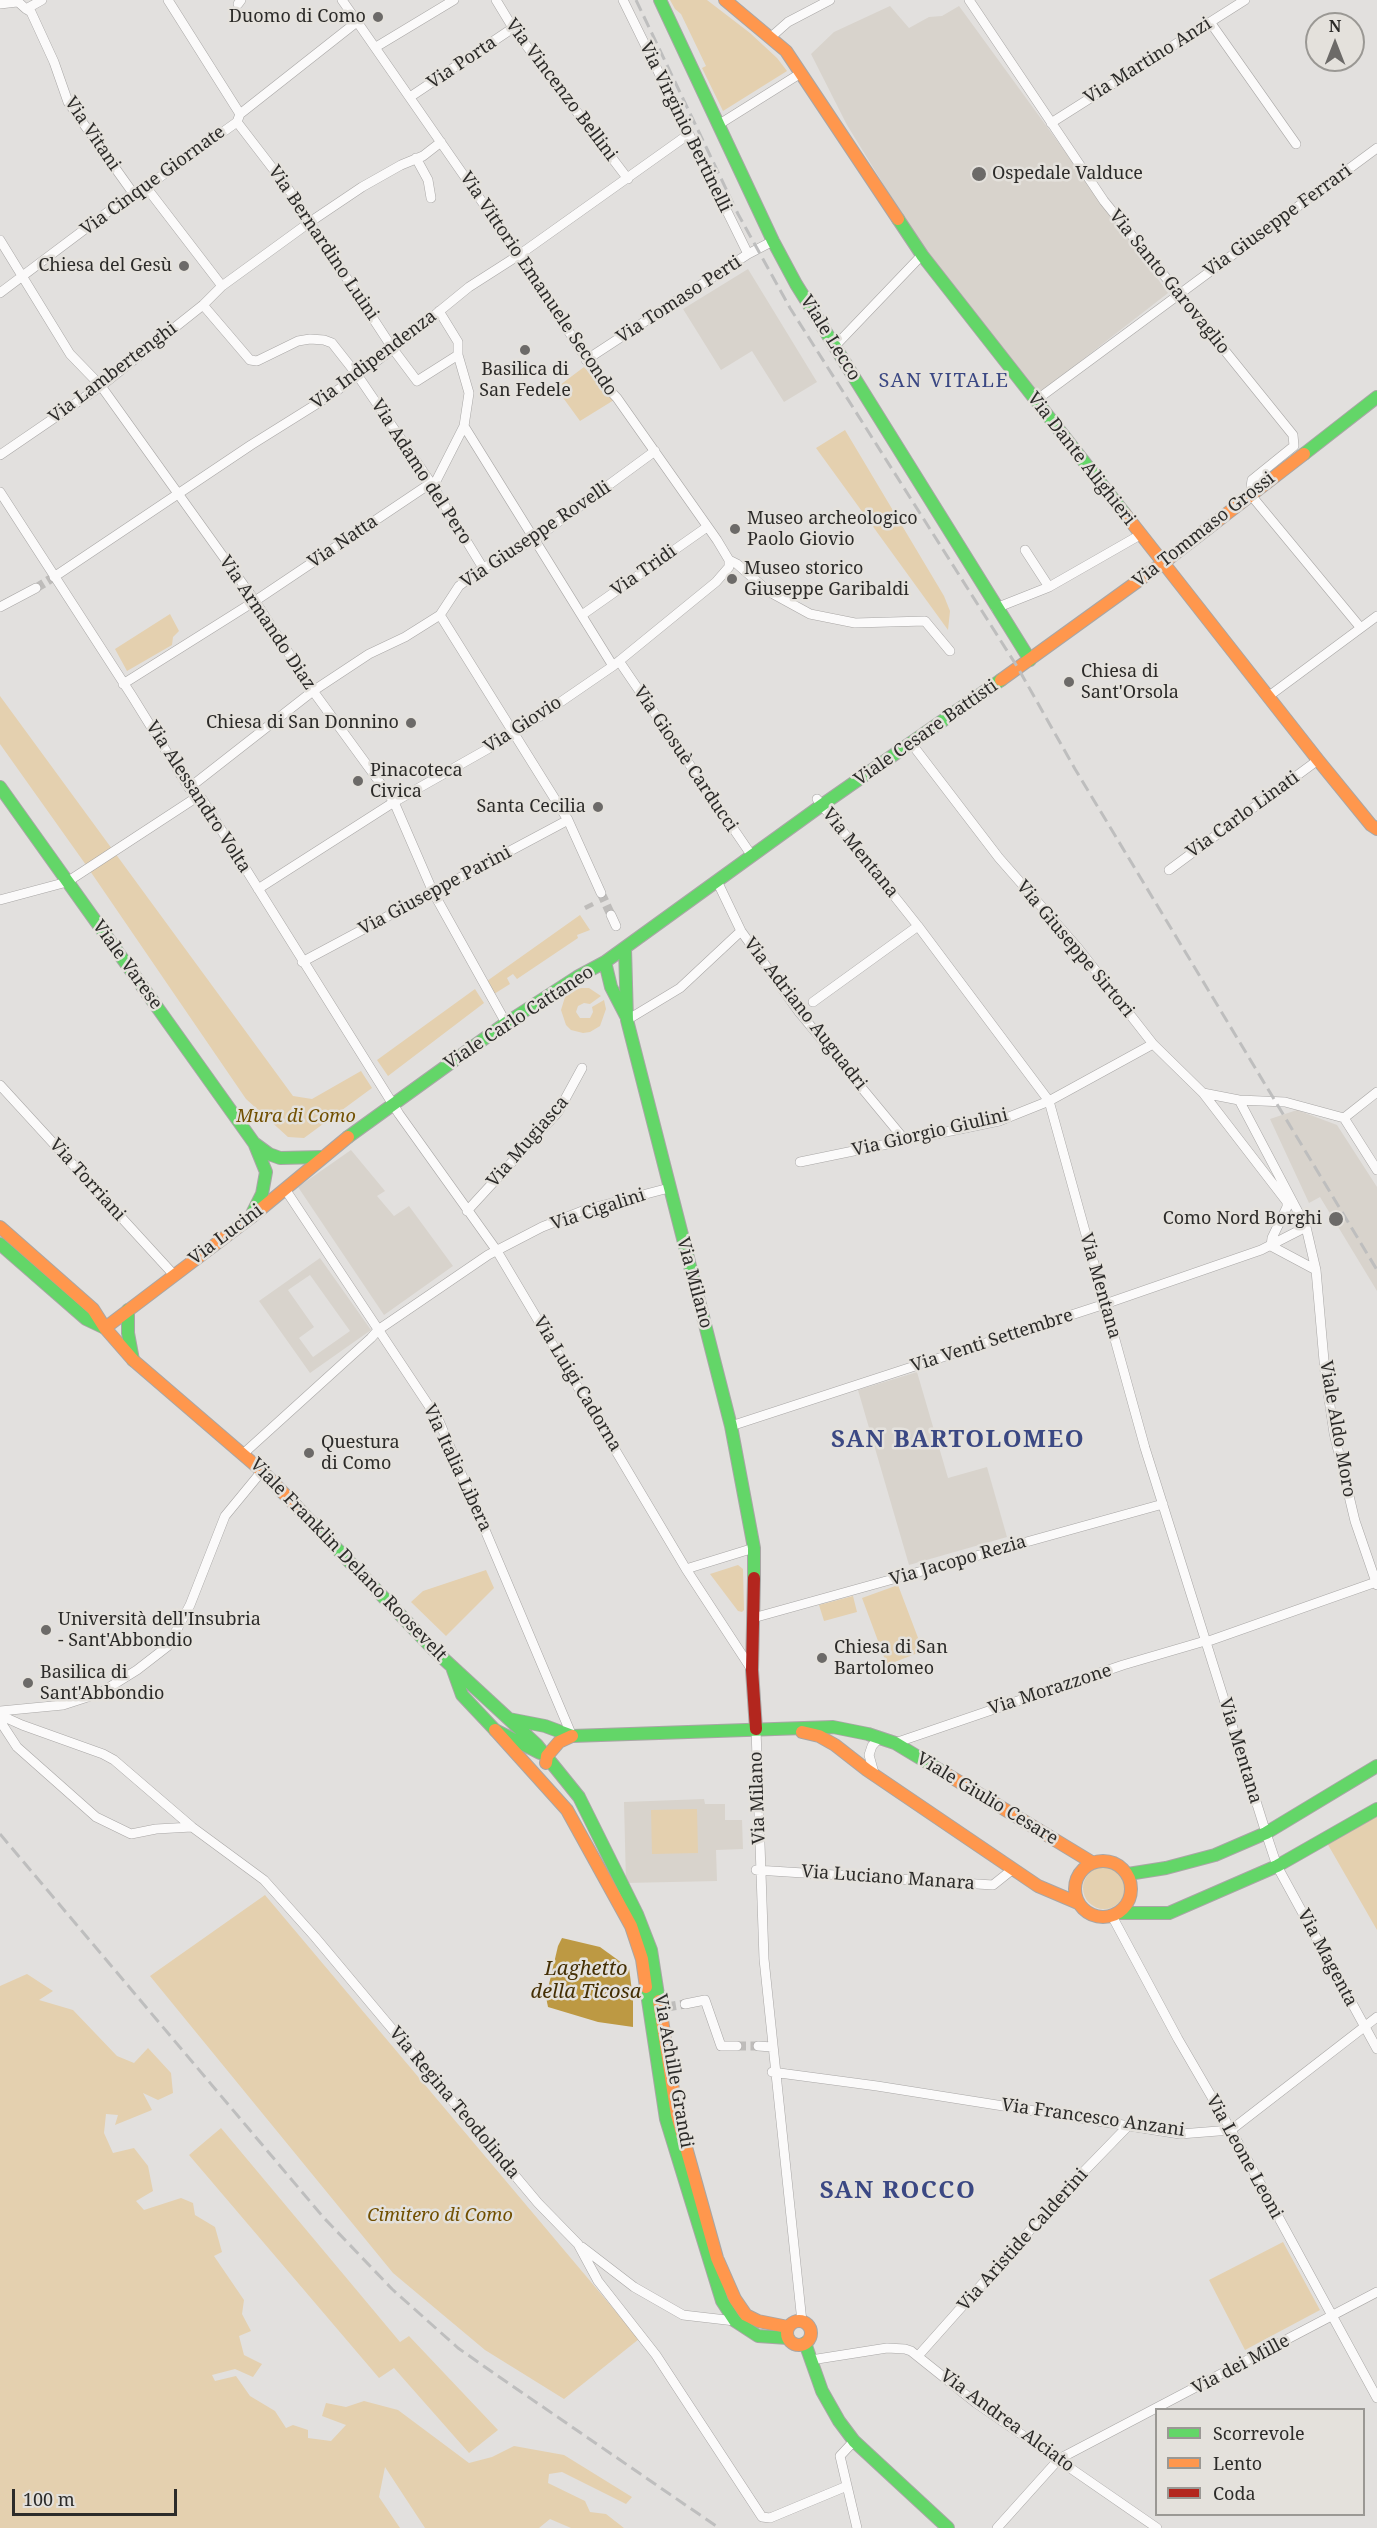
<!DOCTYPE html>
<meta charset="utf-8">
<style>
body{margin:0}
#map{position:relative;width:1377px;height:2528px;overflow:hidden;background:#e2e0de;font-family:"Noto Serif",serif}
canvas{display:block}
.legend{position:absolute;left:1155px;top:2408px;width:210px;height:108px;box-sizing:border-box;background:#e4e1dc;border:2px solid #9a9894;margin:0;padding:8px 10px;list-style:none;font-size:18px;color:#2c2b29}
.legend li{display:flex;align-items:center;gap:12px;height:30px}
.legend b{width:30px;border:2px solid #9a9894}
.north{position:absolute;left:1305px;top:12px;width:60px;height:60px;box-sizing:border-box;background:#e4e1dc;border:2px solid #9a9894;border-radius:50%;rotate:0deg;font-size:16px;font-weight:700;line-height:24px;text-align:center;color:#2c2b29}
.north::after{content:'';display:block;margin:auto;width:21px;height:27px;background:#6c6a68;clip-path:polygon(50% 0,100% 100%,50% 72%,0 100%)}
.scale{position:absolute;left:12px;top:2489px;width:165px;height:27px;box-sizing:border-box;border:3px solid #2c2b29;border-top:0;padding-left:8px;font-size:18px;line-height:21px;white-space:nowrap;color:#2c2b29;-webkit-text-stroke:4px #e4e1dc;paint-order:stroke}
</style>
<div id="map">
<canvas width="1377" height="2528"></canvas>
<ul class="legend">
<li><b style="height:8px;background:#63d668"></b>Scorrevole</li>
<li><b style="height:8px;background:#ff974d"></b>Lento</li>
<li><b style="height:8px;background:#b3261e"></b>Coda</li>
</ul>
<div class="north">N</div>
<div class="scale">100 m</div>
</div>
<script>
const context = document.querySelector('canvas').getContext('2d');
context.lineJoin = 'round';
function fill(path, color) {
  context.fillStyle = color;
  context.fill(path, 'evenodd');
}
function shape(rows) {
  const path = new Path2D();
  for (const r of rows) {
    if (r.length === 3) {
      path.moveTo(r[0] + r[2], r[1]);
      path.arc(r[0], r[1], r[2], 0, 2 * Math.PI);
      continue;
    }
    path.moveTo(r[0], r[1]);
    for (let i = 2; i < r.length; i += 2) path.lineTo(r[i], r[i + 1]);
  }
  return path;
}
function strokePath(path, color, width, dash) {
  context.strokeStyle = color;
  context.lineWidth = width;
  context.lineCap = dash ? 'butt' : 'round';
  context.setLineDash(dash || []);
  context.stroke(path);
}
function write(font, color, halo, rows, align = 'center') {
  context.font = font + ' "Noto Serif",serif';
  context.lineWidth = 5;
  context.setLineDash([]);
  context.textBaseline = 'middle';
  context.strokeStyle = halo;
  context.fillStyle = color;
  for (const [text, x, y, turn = 0] of rows) {
    context.save();
    context.translate(x, y);
    context.rotate((+turn || 0) * Math.PI / 180);
    context.textAlign = isNaN(turn) ? turn : align;
    if (halo) context.strokeText(text, 0, 0);
    context.fillText(text, 0, 0);
    context.restore();
  }
}
fill(shape([
 [890,6,909,28,929,17,942,16,959,6,1168,293,1037,395,925,252,847,125,811,54,834,32],
 [748,269,817,382,784,402,752,351,721,370,683,309],
 [1297,1110,1337,1125,1377,1187,1377,1291,1320,1197,1309,1203,1270,1119],
 [351,1150,385,1191,377,1196,394,1216,409,1206,453,1266,384,1315,298,1187],
 [320,1258,371,1330,310,1373,259,1301],
 [310,1275,350,1331,313,1357,299,1338,314,1327,288,1290],
 [917,1372,948,1478,987,1467,1007,1537,909,1565,858,1390],
 [704,1799,705,1804,725,1804,725,1820,742,1820,743,1849,716,1850,717,1881,626,1883,624,1802]
]), '#d8d3cc');
fill(shape([
 [670,0,707,0,750,33,777,58,787,71,723,111,702,68,706,66,681,14,675,9],
 [584,367,614,400,580,421,556,388],
 [845,430,944,596,950,611,948,630,816,448],
 [170,614,179,631,173,637,172,645,127,671,115,649],
 [0,696,293,1096,312,1099,361,1071,372,1088,304,1138,288,1137,246,1099,86,865,0,744],
 [580,915,590,930,577,935,578,938,517,979,513,974,507,978,510,984,494,994,487,981],
 [581,988,589,988,601,996,590,1004,584,1003,578,1006,576,1012,580,1018,590,1018,593,1012,592,1007,604,1000,606,1009,600,1026,590,1032,583,1033,571,1030,566,1025,561,1010,565,997,570,992],
 [475,989,484,1003,388,1076,377,1060],
 [738,1565,743,1569,744,1610,742,1612,738,1611,710,1574],
 [486,1570,494,1588,446,1636,411,1602,423,1591],
 [898,1585,923,1651,887,1665,862,1598],
 [853,1596,857,1612,824,1621,819,1605],
 [697,1809,698,1853,652,1854,651,1810],
 [1377,1815,1377,1930,1327,1843],
 [1104,1888,21],
 [265,1895,639,2339,564,2399,485,2350,393,2273,150,1976],
 [27,1974,53,1991,39,2000,73,2010,117,2056,134,2063,148,2048,171,2073,173,2093,158,2100,143,2093,152,2110,115,2125,118,2115,106,2114,104,2133,113,2153,134,2148,148,2166,153,2191,136,2201,144,2210,181,2198,193,2203,195,2215,215,2227,222,2252,214,2256,244,2300,242,2314,251,2331,239,2336,244,2355,262,2364,253,2377,235,2369,212,2375,215,2381,236,2376,250,2396,275,2411,286,2428,293,2425,308,2430,308,2438,331,2441,346,2425,322,2416,326,2403,346,2407,364,2401,398,2410,469,2463,492,2457,514,2446,564,2455,632,2497,626,2504,562,2472,549,2474,548,2483,585,2501,590,2512,606,2514,624,2528,571,2528,550,2519,539,2528,425,2528,385,2467,379,2497,400,2528,0,2528,0,1986],
 [221,2128,400,2342,409,2336,498,2430,469,2453,394,2368,379,2378,189,2155],
 [1283,2242,1320,2310,1245,2350,1209,2280]
]), '#e4d0af');
fill(shape([
 [562,1938,600,1947,629,1968,633,1999,633,2027,598,2022,548,2007,546,1997,558,1946]
]), '#bd9943');
strokePath(shape([
 [36,588,54,577],
 [601,893,611,915],
 [588,904,590,908],
 [667,2007,685,2004],
 [737,2046,758,2046]
]), '#bebcba', 9, [9, 4.5]);
const street = shape([
 [16,0,26,9,42,0],
 [168,0,240,114],
 [496,0,513,28,628,179],
 [623,0,748,254],
 [969,0,1104,201,1293,435,1294,446,1252,480,1251,487,1254,491],
 [0,4,17,2],
 [238,4,241,0],
 [26,9,31,12,54,62,68,102,133,193],
 [1210,22,1296,144],
 [771,37,788,22,830,0],
 [376,47,454,0],
 [410,97,513,28],
 [237,122,287,187,393,349,417,381,458,355,469,393,464,426,433,487],
 [1051,123,1245,0],
 [718,125,801,73],
 [416,158,428,180,431,198],
 [146,187,222,286],
 [0,240,70,354,101,386,255,601,313,691,394,802,433,892,506,1023],
 [0,293,133,193,146,187,237,122,240,114,358,21],
 [203,305,250,360,257,361,298,341,310,339,324,340,332,343,358,376,431,483,483,568],
 [439,311,458,342,458,355],
 [835,346,922,255],
 [586,360,748,254,773,241],
 [1035,401,1377,148],
 [464,426,613,666],
 [0,455,101,386,203,305,222,286,310,222,362,187,401,165,423,156,441,142],
 [0,492,132,696,189,788,202,799,399,1114,497,1251,686,1569,752,1670],
 [1250,494,1360,627],
 [1025,550,1049,587],
 [729,560,737,564,768,591,810,614,855,623,925,621,950,651],
 [54,577,251,445,331,395,393,349,469,287,519,255,689,134],
 [0,607,36,588],
 [996,608,1049,587,1140,535],
 [440,615,568,820,601,893],
 [582,615,707,527],
 [619,661,752,856],
 [123,684,255,601,431,483],
 [1269,696,1377,616],
 [911,743,999,858,1078,948,1153,1044,1203,1093,1239,1100,1285,1102,1344,1118,1377,1170],
 [189,788,313,691,369,654,405,637,440,615,459,586,483,568,535,539,655,451],
 [817,799,918,926,1049,1101,1145,1448,1266,1833,1277,1866,1377,2049],
 [1169,870,1318,760],
 [717,881,741,931,799,1012,904,1139],
 [258,889,394,802,514,734,613,666,716,582,729,567,729,560,717,540,617,398,601,381,519,255,342,0],
 [0,900,67,882,197,797],
 [611,915,616,926],
 [302,962,568,820],
 [813,1002,918,926],
 [627,1020,680,988,741,931],
 [0,1085,174,1275],
 [1203,1093,1287,1202,1287,1207,1272,1238,1271,1246],
 [1239,1100,1306,1227,1316,1270,1325,1372,1334,1433,1355,1521,1377,1585],
 [1344,1118,1377,1092],
 [800,1162,999,1121,1049,1101,1153,1044],
 [285,1189,439,1421,572,1736],
 [467,1211,558,1112,582,1068],
 [1271,1246,1316,1270],
 [731,1426,1105,1304,1261,1250,1306,1227],
 [243,1454,371,1338,378,1330,488,1255,542,1227,585,1210,669,1188],
 [686,1569,754,1548],
 [753,1618,1163,1504],
 [1206,1642,1376,1582],
 [0,1711,63,1705,100,1693,137,1670,168,1646,190,1605,225,1516,262,1471],
 [0,1715,22,1725,103,1754,114,1760,192,1827,264,1880,315,1937,538,2203,578,2244,598,2281,656,2355,762,2517,770,2518,847,2486],
 [0,1721,17,1747,96,1817,131,1834,156,1829,192,1827],
 [756,1729,764,1959,802,2322],
 [895,1743,1123,1665,1205,1641],
 [874,1773,869,1755,872,1746,879,1738],
 [756,1870,993,1885,1013,1869],
 [1112,1916,1178,2039,1231,2130,1377,2398],
 [685,2004,705,2000,721,2046,737,2046],
 [758,2046,772,2047],
 [772,2072,877,2086,1180,2134,1231,2130,1377,2017],
 [582,2247,634,2287,683,2315,735,2321],
 [918,2356,1064,2192,1129,2125],
 [811,2360,887,2348,905,2349,911,2351,976,2403,1157,2528],
 [854,2441,840,2456,857,2528],
 [997,2528,1059,2459,1377,2292]
]);
const fast = shape([
 [660,0,773,241,796,284,1030,660],
 [898,219,922,255,1125,514],
 [1304,454,1377,397],
 [0,787,254,1143,269,1154,280,1158,322,1157],
 [625,948,627,1020,731,1426,754,1548,754,1578],
 [605,962,611,987,626,1016],
 [348,1137,506,1023,577,977,605,962,822,805,1001,680],
 [253,1212,262,1194,266,1172,255,1145],
 [0,1244,86,1319,105,1328],
 [128,1310,128,1333,133,1360],
 [296,1506,433,1649,537,1745,579,1797,637,1914,651,1950,659,2001],
 [453,1670,462,1695,495,1730,540,1753],
 [509,1719,545,1726,572,1736,833,1727,868,1734,895,1743,943,1772],
 [1128,1874,1166,1868,1215,1855,1266,1833,1377,1766],
 [1119,1913,1169,1913,1277,1866,1377,1809],
 [646,1987,666,2119,722,2301,735,2321,758,2336,788,2338],
 [805,2343,822,2391,839,2421,854,2441,948,2528]
]);
const slow = shape([
 [725,0,786,51,898,219],
 [1125,514,1318,760,1371,825,1377,829],
 [1001,680,1163,563,1304,454],
 [0,1227,93,1309,105,1328,133,1360,262,1471,296,1506],
 [105,1328,250,1218,348,1137],
 [495,1730,567,1810,631,1926,642,1959,646,1987],
 [802,1732,819,1736,835,1745,867,1770,1038,1886,1078,1903],
 [546,1763,547,1756,559,1742,572,1736],
 [943,1772,1093,1863],
 [1103,1889,28],
 [659,2001,677,2115,717,2258,735,2299,746,2315,758,2321,788,2327],
 [799,2333,12]
]);
const jam = shape([
 [754,1578,752,1670,756,1729]
]);
strokePath(street, '#a8a6a5', 10);
strokePath(fast, '#a8a6a5', 14);
strokePath(slow, '#a8a6a5', 14);
strokePath(jam, '#a8a6a5', 14);
strokePath(street, '#fbfafa', 9);
strokePath(fast, '#63d668', 12);
strokePath(slow, '#ff974d', 12);
strokePath(jam, '#b3261e', 12);
strokePath(shape([
 [636,0,738,214,790,308,1018,668,1075,769,1377,1270],
 [0,1834,324,2218,392,2289,458,2348,495,2374,719,2528]
]), '#bebebe', 3, [12, 6]);
for (const [x, y, r, color] of [
 [378,17,6,"#6c6a68"],
 [979,174,8,"#6c6a68"],
 [184,266,6,"#6c6a68"],
 [525,350,6,"#6c6a68"],
 [735,529,6,"#6c6a68"],
 [732,579,6,"#6c6a68"],
 [1069,682,6,"#6c6a68"],
 [411,723,6,"#6c6a68"],
 [358,781,6,"#6c6a68"],
 [598,807,6,"#6c6a68"],
 [1336,1219,8,"#6c6a68"],
 [309,1453,6,"#6c6a68"],
 [46,1630,6,"#6c6a68"],
 [822,1658,6,"#6c6a68"],
 [28,1683,6,"#6c6a68"]
]) {
  const dot = new Path2D();
  dot.arc(x, y, r, 0, 2 * Math.PI);
  context.fillStyle = color;
  context.fill(dot);
  strokePath(dot, '#e4e1dc', 2);
}
write('18px', '#2c2b29', '#e4e1dc', [
 ["Duomo di Como",366,17,"right"],
 ["Ospedale Valduce",992,174],
 ["Chiesa del Gesù",172,266,"right"],
 ["Basilica di",525,370,"center"],
 ["San Fedele",525,391,"center"],
 ["Museo archeologico",747,519],
 ["Paolo Giovio",747,540],
 ["Museo storico",744,569],
 ["Giuseppe Garibaldi",744,590],
 ["Chiesa di",1081,672],
 ["Sant'Orsola",1081,693],
 ["Chiesa di San Donnino",399,723,"right"],
 ["Pinacoteca",370,771],
 ["Civica",370,792],
 ["Santa Cecilia",586,807,"right"],
 ["Como Nord Borghi",1322,1219,"right"],
 ["Questura",321,1443],
 ["di Como",321,1464],
 ["Università dell'Insubria",58,1620],
 ["- Sant'Abbondio",58,1641],
 ["Chiesa di San",834,1648],
 ["Bartolomeo",834,1669],
 ["Basilica di",40,1673],
 ["Sant'Abbondio",40,1694]
], 'left');
write('18px', '#2c2b29', '#e4e1dc', [
 ["Via Martino Anzi",1148,61,-32],
 ["Via Porta",462,63,-34],
 ["Via Vincenzo Bellini",561,90,53],
 ["Via Virginio Bertinelli",685,127,64],
 ["Via Vitani",92,134,56],
 ["Via Cinque Giornate",153,181,-36],
 ["Via Giuseppe Ferrari",1278,221,-36],
 ["Via Bernardino Luini",323,243,56],
 ["Via Santo Garovaglio",1169,282,51],
 ["Via Vittorio Emanuele Secondo",538,284,56],
 ["Via Tomaso Perti",679,300,-33],
 ["Viale Lecco",830,338,58],
 ["Via Indipendenza",374,360,-37],
 ["Via Lambertenghi",113,373,-37],
 ["Via Dante Alighieri",1081,459,52],
 ["Via Adamo del Pero",421,472,57],
 ["Via Tommaso Grossi",1204,530,-38],
 ["Via Giuseppe Rovelli",536,535,-34],
 ["Via Natta",343,542,-34],
 ["Via Tridi",644,571,-35],
 ["Via Armando Diaz",267,623,56],
 ["Via Giovio",523,725,-33],
 ["Viale Cesare Battisti",926,733,-35],
 ["Via Giosuè Carducci",685,759,56],
 ["Via Alessandro Volta",198,797,57],
 ["Via Carlo Linati",1243,815,-36],
 ["Via Mentana",860,853,51],
 ["Via Giuseppe Parini",435,891,-28],
 ["Via Giuseppe Sirtori",1075,949,50],
 ["Viale Varese",127,965,54],
 ["Via Adriano Auguadri",805,1014,52],
 ["Viale Carlo Cattaneo",519,1018,-33],
 ["Via Giorgio Giulini",930,1133,-13],
 ["Via Mugiasca",528,1142,-49],
 ["Via Torriani",87,1180,48],
 ["Via Cigalini",598,1210,-18],
 ["Via Lucini",226,1235,-37],
 ["Via Milano",694,1283,75],
 ["Via Mentana",1100,1286,74],
 ["Via Venti Settembre",992,1341,-18],
 ["Via Luigi Cadorna",577,1384,59],
 ["Viale Aldo Moro",1337,1429,80],
 ["Via Italia Libera",457,1468,65],
 ["Viale Franklin Delano Roosevelt",348,1560,46],
 ["Via Jacopo Rezia",958,1561,-16],
 ["Via Morazzone",1050,1690,-18],
 ["Via Mentana",1240,1751,73],
 ["Via Milano",758,1798,-92],
 ["Viale Giulio Cesare",987,1799,31],
 ["Via Luciano Manara",888,1878,4],
 ["Via Magenta",1327,1958,62],
 ["Via Achille Grandi",673,2071,80],
 ["Via Regina Teodolinda",454,2103,50],
 ["Via Francesco Anzani",1093,2118,8],
 ["Via Leone Leoni",1244,2157,61],
 ["Via Aristide Calderini",1023,2240,-48],
 ["Via dei Mille",1241,2365,-28],
 ["Via Andrea Alciato",1007,2421,36]
]);
write('italic 18px', '#714f00', '#e4e1dc', [
 ["Mura di Como",296,1117],
 ["Cimitero di Como",440,2216]
]);
context.letterSpacing = '1.5px';
write('20px', '#3b4883', '#e4e1dc', [
 ["SAN VITALE",944,381]
]);
context.letterSpacing = '0px';
write('italic 20px', '#432e03', '#e4e1dc', [
 ["Laghetto",586,1969],
 ["della Ticosa",586,1992]
]);
context.letterSpacing = '1.5px';
write('bold 24px', '#3b4883', '#e4e1dc', [
 ["SAN BARTOLOMEO",958,1440],
 ["SAN ROCCO",898,2191]
]);
context.letterSpacing = '0px';
</script>
